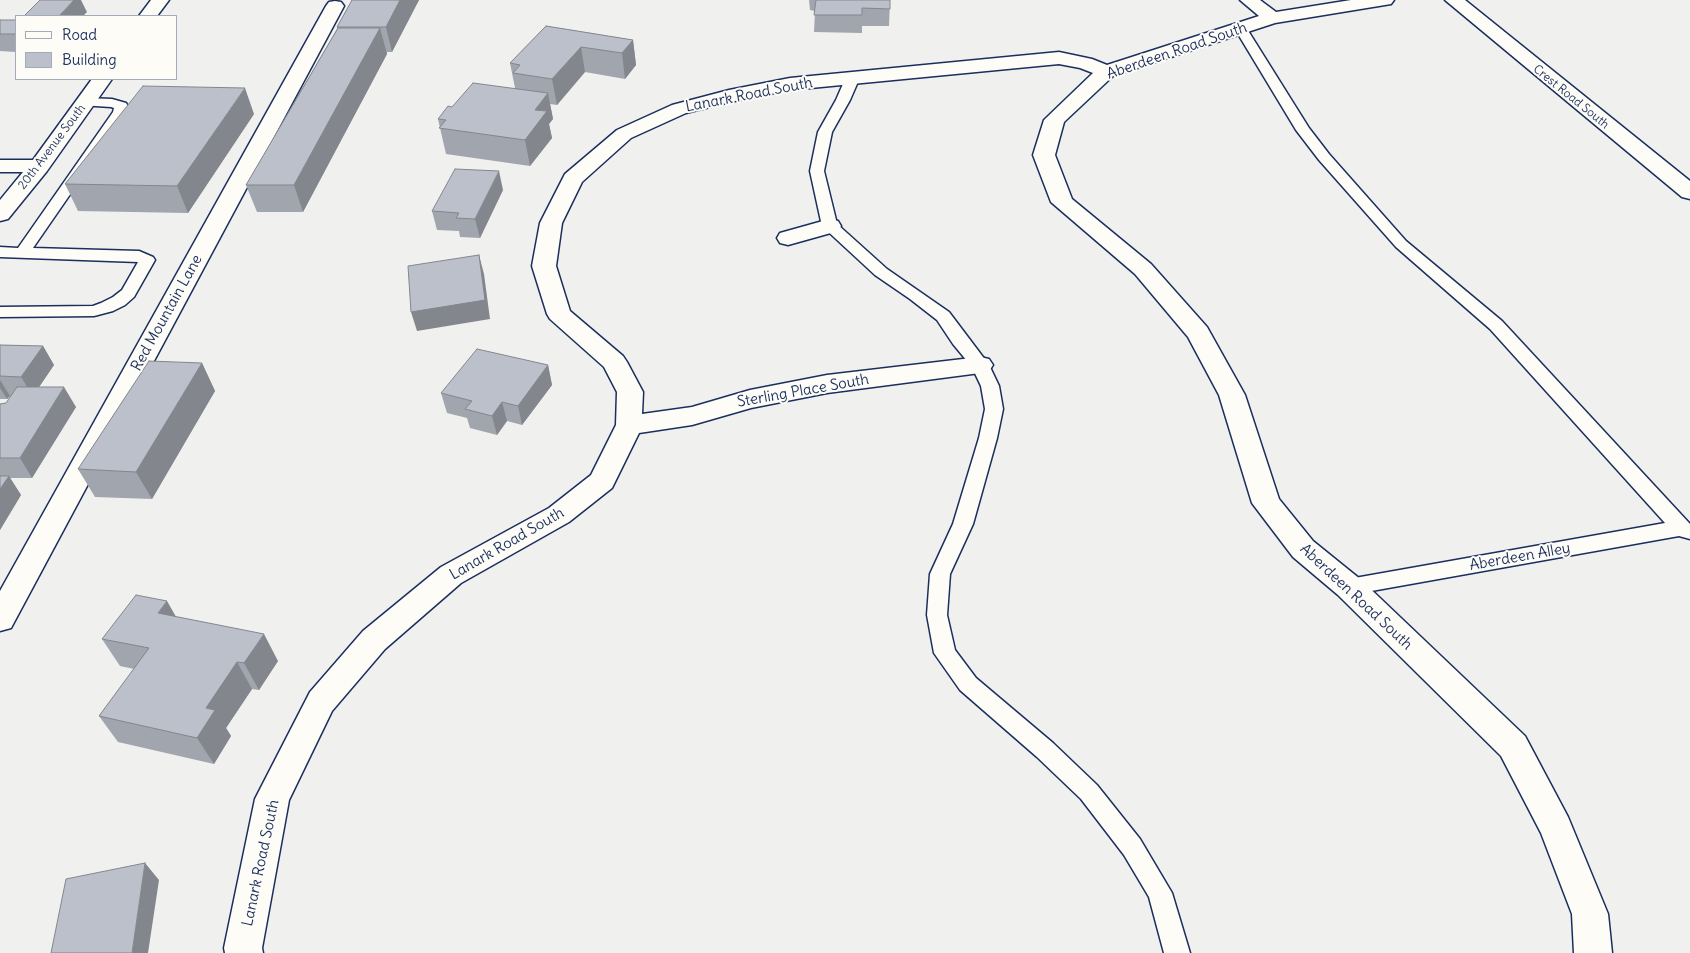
<!DOCTYPE html>
<style>
body{margin:0}
#map{position:relative;width:1690px;height:953px;overflow:hidden;background:#f0f0ee;font-family:Delius,sans-serif}
canvas{display:block}
.legend{position:absolute;left:15px;top:15px;width:162px;height:65px;box-sizing:border-box;background:#fdfcf7;border:1px solid #a3aaba;margin:0;padding:6px 9px;list-style:none;font-size:15px;color:#1b2f5e}
.legend li{display:flex;align-items:center;gap:10px;height:25px}
.legend b{width:25px;border:1px solid #a3aaba}
</style>
<div id="map">
<canvas width="1690" height="953"></canvas>
<ul class="legend">
<li><b style="height:6px;background:#fdfcf7"></b>Road</li>
<li><b style="height:14px;background:#bbc0ca"></b>Building</li>
</ul>
</div>
<script>
const context = document.querySelector('canvas').getContext('2d');
context.lineJoin = 'round';
function shape(rows) {
  const path = new Path2D();
  for (const r of rows) {
    path.moveTo(r[0], r[1]);
    for (let i = 2; i < r.length; i += 2) path.lineTo(r[i], r[i + 1]);
  }
  return path;
}
function strokePath(path, color, width, dash) {
  context.strokeStyle = color;
  context.lineWidth = width;
  context.lineCap = dash ? 'butt' : 'round';
  context.setLineDash(dash || []);
  context.stroke(path);
}
function fill(path, color) {
  context.fillStyle = color;
  context.fill(path, 'evenodd');
}
function write(font, color, halo, rows, align = 'center') {
  context.font = font + ' Delius,sans-serif';
  context.lineWidth = 4;
  context.setLineDash([]);
  context.textBaseline = 'middle';
  context.strokeStyle = halo;
  context.fillStyle = color;
  for (const [text, x, y, turn = 0] of rows) {
    context.save();
    context.translate(x, y);
    context.rotate((+turn || 0) * Math.PI / 180);
    context.textAlign = isNaN(turn) ? turn : align;
    if (halo) context.strokeText(text, 0, 0);
    context.fillText(text, 0, 0);
    context.restore();
  }
}
const service = shape([
 [1241,25,1247,29,1309,128,1329,154,1406,241,1502,321,1690,524,1690,539,1679,536,1349,595,1342,593,1339,587,1342,581,1349,579,1665,523,1490,329,1396,247,1319,160,1296,130,1235,29,1241,25],
 [853,73,860,77,850,100,832,132,824,171,837,224,887,269,949,312,989,365,999,386,1003,409,997,438,973,524,950,574,947,615,955,650,976,678,1053,743,1097,785,1140,839,1172,893,1190,953,1164,953,1149,897,1124,855,1081,799,1037,757,960,690,934,653,927,615,930,574,953,524,979,438,985,409,981,386,972,367,953,344,937,320,910,299,875,275,822,226,810,171,818,132,836,100,846,77,853,73],
 [85,98,112,99,126,103,128,106,127,112,33,248,139,251,153,257,155,260,134,297,125,305,113,311,94,316,0,317,0,307,93,306,101,303,113,297,122,290,138,262,0,257,0,247,18,248,113,112,114,108,111,107,80,105,78,102,80,99,85,98]
]);
const minor = shape([
 [151,0,169,0,157,16,139,16,151,0],
 [1240,0,1260,0,1276,12,1351,0,1394,0,1391,4,1385,5,1275,23,1113,76,1064,122,1055,155,1072,199,1151,264,1207,327,1245,395,1279,499,1313,541,1360,579,1525,736,1568,817,1608,914,1612,953,1574,953,1572,914,1541,833,1501,756,1338,595,1293,557,1252,503,1219,395,1188,337,1135,274,1051,202,1033,155,1044,120,1093,73,1080,68,1059,64,790,90,730,102,686,113,631,138,582,182,562,223,556,266,570,311,623,356,627,362,643,392,642,414,692,407,750,390,827,375,980,357,989,359,993,365,989,371,980,373,827,393,751,408,692,425,639,433,612,488,569,522,461,583,385,649,332,711,289,800,262,948,263,953,225,953,224,948,255,799,310,692,363,631,441,567,549,508,591,475,616,425,617,392,604,367,550,319,547,314,532,266,540,223,565,174,617,130,672,105,729,90,790,78,1059,52,1092,59,1107,65,1259,16,1240,0],
 [1445,0,1465,0,1690,181,1690,199,1682,197,1445,0],
 [335,1,341,2,344,6,11,628,0,631,0,591,326,6,329,2,335,1],
 [92,79,112,79,47,171,8,219,0,221,0,200,23,172,0,172,0,160,33,160,92,79],
 [830,219,838,221,841,226,838,231,788,245,780,243,777,238,780,233,830,219]
]);
strokePath(service, '#1b2f5e', 3);
strokePath(minor, '#1b2f5e', 3);
fill(service, '#fdfcf7');
fill(minor, '#fdfcf7');
fill(shape([
 [352,0,419,0,392,52,387,52,387,54,303,212,257,212,246,185,337,29,337,27],
 [809,0,890,0,889,26,862,26,862,33,814,32,815,11,810,10],
 [0,20,16,20,16,52,0,51],
 [546,26,633,40,636,65,625,79,585,72,557,105,550,104,553,119,549,124,552,138,530,166,446,154,438,119,515,88,510,63],
 [254,114,188,213,78,211,65,184],
 [503,190,480,238,460,237,459,231,437,230,432,211],
 [0,345,43,346,54,365,39,387,76,407,32,478,10,478,21,495,0,530,0,404,6,403,11,396,10,396,7,399,0,399],
 [202,363,215,391,152,499,95,497,78,469],
 [548,365,552,385,522,425,507,421,497,435,470,428,467,418,447,413,441,393],
 [177,617,278,661,259,690,252,689,226,728,231,736,214,764,118,742,99,716,134,669,120,666,102,639]
]), '#a1a5ae');
fill(shape([
 [74,0,81,0,87,12,83,16,59,16],
 [400,0,419,0,392,52,386,27],
 [380,28,387,54,303,212,294,185],
 [633,40,636,65,625,79,622,53],
 [581,47,585,72,557,105,552,79],
 [245,88,254,114,188,213,177,186],
 [548,93,553,119,549,124,552,138,530,166,525,140,535,110],
 [499,171,503,190,480,238,475,219],
 [479,255,484,274,490,319,417,331,411,312],
 [43,346,54,365,33,396,21,377],
 [202,363,215,391,152,499,136,472],
 [548,365,552,385,522,425,518,406],
 [0,380,10,396,7,399,0,388],
 [64,387,76,407,32,478,20,458],
 [502,402,507,421,497,435,492,416],
 [9,476,21,495,0,530,0,489],
 [167,601,183,629,158,613],
 [264,634,278,661,259,690,244,663],
 [237,662,252,689,226,728,231,736,214,764,197,738,206,708],
 [145,863,159,880,148,953,132,953]
]), '#83868d');
const building = shape([
 [40,0,74,0,59,16,24,16,40,0],
 [352,0,400,0,386,27,337,27,352,0],
 [816,0,890,0,890,9,862,8,862,15,814,15,816,0],
 [0,20,16,20,16,34,0,34,0,20],
 [546,26,633,40,622,53,581,47,552,79,513,73,520,65,510,63,546,26],
 [338,28,380,28,294,185,246,185,338,28],
 [473,83,548,93,535,110,547,111,525,140,439,128,446,120,438,119,448,106,452,107,473,83],
 [143,86,245,88,177,186,65,184,143,86],
 [455,169,499,171,475,219,456,218,459,213,432,211,455,169],
 [479,255,485,300,411,312,408,266,479,255],
 [0,345,43,346,21,377,0,376,0,345],
 [477,349,548,365,518,406,502,402,492,416,465,409,472,401,441,393,477,349],
 [149,361,202,363,136,472,78,469,149,361],
 [17,387,64,387,20,458,0,458,0,404,6,403,17,387],
 [0,476,9,476,0,489,0,476],
 [136,595,167,601,158,613,264,634,244,663,237,662,206,708,215,710,197,738,99,716,149,648,102,639,136,595],
 [145,863,132,953,51,953,66,879,145,863]
]);
fill(building, '#bbc0ca');
strokePath(building, '#83868d', 1);
write('12px', '#1b2f5e', '#fdfcf7', [
 ["Crest Road South",1571,97,39],
 ["20th Avenue South",52,147,-53]
]);
write('15px', '#1b2f5e', '#fdfcf7', [
 ["Aberdeen Road South",1177,51,-19],
 ["Lanark Road South",749,95,-11],
 ["Red Mountain Lane",167,313,-61],
 ["Sterling Place South",803,391,-10],
 ["Lanark Road South",507,544,-30],
 ["Aberdeen Alley",1520,557,-10],
 ["Aberdeen Road South",1356,597,43],
 ["Lanark Road South",261,863,-78]
]);
</script>
